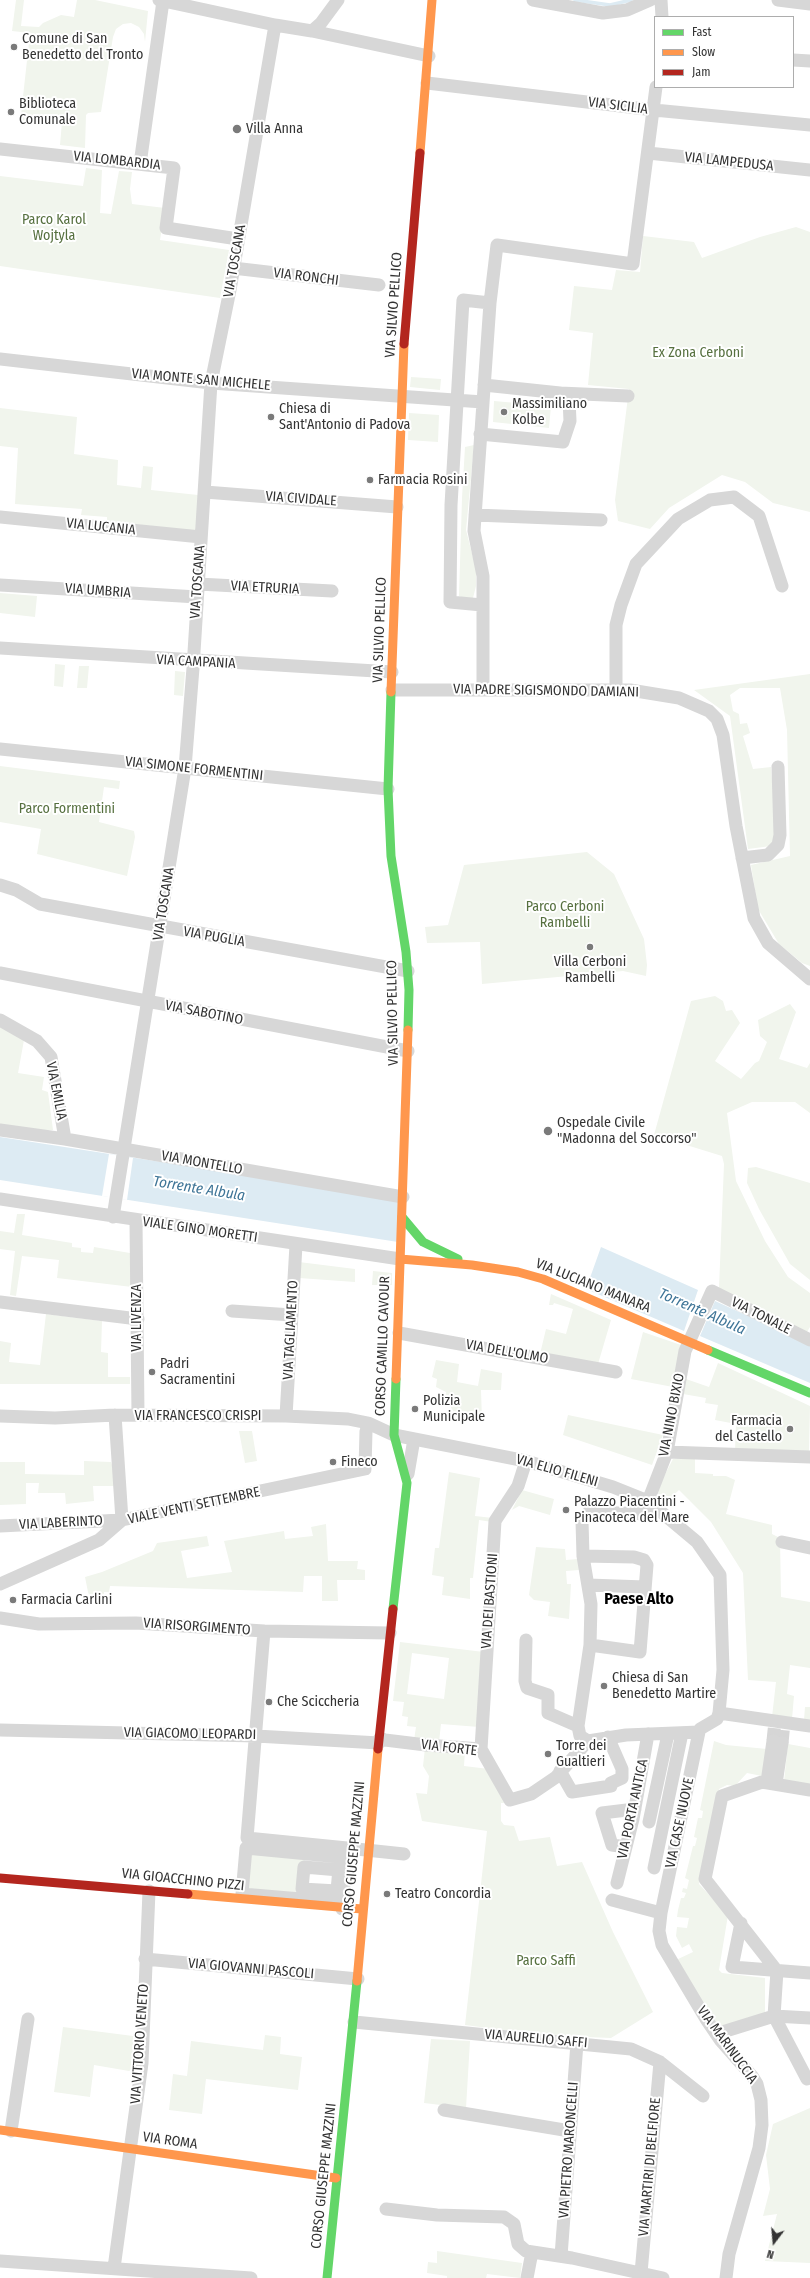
<!DOCTYPE html>
<style>
body{margin:0}
#map{position:relative;width:810px;height:2278px;overflow:hidden;background:#fff;font-family:"Fira Sans Condensed",sans-serif}
canvas{display:block}
.legend{position:absolute;left:654px;top:16px;width:140px;height:72px;box-sizing:border-box;background:#fff;border:1px solid #adadad;margin:0;padding:5px 7px;list-style:none;font-size:12px;color:#333}
.legend li{display:flex;align-items:center;gap:8px;height:20px}
.legend b{width:20px;border:1px solid #adadad}
.north{position:absolute;left:754px;top:2222px;width:40px;height:40px;-webkit-text-stroke:3px #fff;paint-order:stroke;rotate:196deg;font-size:11px;font-weight:700;line-height:16px;text-align:center;color:#333}
.north::after{content:'';display:block;margin:auto;width:14px;height:18px;background:#333;clip-path:polygon(50% 0,100% 100%,50% 72%,0 100%)}
</style>
<div id="map">
<canvas width="810" height="2278"></canvas>
<ul class="legend">
<li><b style="height:5px;background:#63d668"></b>Fast</li>
<li><b style="height:5px;background:#ff974d"></b>Slow</li>
<li><b style="height:5px;background:#b3261e"></b>Jam</li>
</ul>
<div class="north">N</div>
</div>
<script>
const context = document.querySelector('canvas').getContext('2d');
context.lineJoin = 'round';
function fill(path, color) {
  context.fillStyle = color;
  context.fill(path, 'evenodd');
}
function shape(rows) {
  const path = new Path2D();
  for (const r of rows) {
    path.moveTo(r[0], r[1]);
    for (let i = 2; i < r.length; i += 2) path.lineTo(r[i], r[i + 1]);
  }
  return path;
}
function strokePath(path, color, width, dash) {
  context.strokeStyle = color;
  context.lineWidth = width;
  context.lineCap = dash ? 'butt' : 'round';
  context.setLineDash(dash || []);
  context.stroke(path);
}
function write(font, color, halo, rows, align = 'center') {
  context.font = font + ' "Fira Sans Condensed",sans-serif';
  context.lineWidth = 4;
  context.setLineDash([]);
  context.textBaseline = 'middle';
  context.strokeStyle = halo;
  context.fillStyle = color;
  for (const [text, x, y, turn = 0] of rows) {
    context.save();
    context.translate(x, y);
    context.rotate((+turn || 0) * Math.PI / 180);
    context.textAlign = isNaN(turn) ? turn : align;
    if (halo) context.strokeText(text, 0, 0);
    context.fillText(text, 0, 0);
    context.restore();
  }
}
fill(shape([
 [16,0,24,0,21,26,39,27,43,23,61,15,74,17,77,0,95,0,148,11,145,42,144,34,139,27,131,23,123,24,116,29,113,37,101,112,88,113,86,115,85,148,60,145,62,122,38,120,30,125,20,124,30,33,12,31],
 [86,168,102,170,100,213,111,214,119,171,132,172,130,189,132,204,165,208,160,240,229,250,220,298,0,266,0,176,83,186],
 [796,227,810,232,810,512,773,503,745,482,722,475,669,508,650,529,618,521,615,500,629,389,588,385,593,333,569,330,574,286,612,290,616,270,640,272,643,236,694,242,702,258,760,237],
 [411,377,441,379,440,390,410,387],
 [494,401,551,406,549,428,493,422],
 [0,408,77,417,74,454,118,460,117,485,141,488,143,466,153,467,151,490,198,495,196,531,107,521,107,517,81,515,82,509,15,504,18,448,0,446],
 [409,413,439,415,438,442,408,440],
 [474,445,466,530,476,569,476,586,473,598,469,600,459,596,462,498,465,447],
 [0,593,37,596,35,617,0,613],
 [55,664,65,665,63,687,54,686],
 [79,666,89,666,87,688,77,688],
 [175,671,185,672,183,696,174,695],
 [810,674,810,966,802,963,779,944,758,909,751,865,790,856,787,730,780,688,740,688,730,695,733,711,739,714,740,724,747,723,750,733,743,736,753,769,771,767,776,833,771,846,748,849,730,716,694,690],
 [0,766,120,781,119,789,104,787,99,822,134,831,135,837,127,876,37,854,41,829,0,822],
 [587,852,614,874,644,939,647,965,646,976,623,971,482,984,480,942,427,943,425,927,448,925,464,865],
 [715,996,723,1001,726,1011,732,1010,740,1023,715,1061,741,1079,755,1063,759,1061,767,1042,760,1036,758,1020,790,1004,796,1012,779,1059,807,1068,810,1063,810,1113,795,1102,752,1102,727,1113,736,1181,765,1241,788,1277,810,1293,810,1327,807,1332,719,1288,724,1164,722,1156,654,1135,691,1001],
 [0,1025,24,1040,18,1073,44,1077,42,1090,48,1092,53,1130,42,1131,0,1124],
 [756,1167,810,1183,810,1280,790,1264,759,1209,747,1183,748,1168],
 [17,1214,25,1214,22,1235,72,1243,72,1247,81,1248,81,1252,93,1253,94,1247,130,1253,132,1287,57,1278,59,1260,22,1256,16,1296,10,1295,15,1251,0,1249,0,1231,14,1233],
 [299,1262,355,1269,355,1282,299,1278],
 [373,1271,392,1273,392,1285,372,1285],
 [551,1294,611,1320,598,1364,540,1354,546,1329,566,1334,573,1309,554,1303,553,1305,549,1305],
 [46,1314,102,1321,101,1352,108,1353,108,1377,130,1377,130,1384,0,1384,0,1341,11,1343,9,1362,40,1365],
 [643,1332,681,1345,673,1387,631,1379],
 [436,1360,459,1364,457,1382,478,1386,481,1369,502,1373,501,1390,481,1390,482,1421,455,1414,449,1404,445,1401,446,1392,436,1387,437,1379,432,1377],
 [718,1363,810,1406,809,1452,735,1451,736,1424,715,1420,718,1405,705,1403,706,1398,683,1394,686,1379,709,1387],
 [568,1415,663,1435,652,1465,563,1435],
 [239,1431,252,1431,257,1461,245,1463],
 [673,1459,695,1459,695,1473,713,1474,713,1476,726,1476,735,1480,726,1514,772,1525,772,1534,780,1538,781,1597,810,1602,810,1668,790,1665,787,1694,794,1696,792,1719,772,1717,776,1682,748,1680,743,1573,711,1522,679,1490,667,1501,658,1494,662,1480],
 [84,1461,111,1462,119,1486,93,1486,94,1501,66,1504,65,1493,38,1493,39,1483,26,1483,26,1504,0,1505,0,1462,25,1462,25,1474,84,1475],
 [449,1472,480,1478,475,1516,493,1518,492,1522,479,1520,473,1578,470,1578,470,1599,442,1595,444,1577,432,1575,435,1548,439,1548],
 [522,1490,554,1499,550,1515,519,1506,512,1510],
 [326,1524,328,1561,358,1561,357,1569,365,1570,365,1580,337,1580,338,1601,322,1601,322,1576,304,1576,303,1592,110,1586,109,1592,104,1592,104,1597,90,1598,88,1592,85,1577,102,1572,153,1551,157,1543,207,1536,209,1546,181,1551,187,1578,232,1572,224,1541,284,1531,285,1539,313,1536,311,1527],
 [536,1547,565,1549,566,1560,578,1559,579,1570,566,1571,567,1584,571,1584,569,1619,548,1616,550,1602,534,1600,529,1595],
 [400,1642,484,1652,479,1727,441,1724,439,1742,414,1740,416,1727,407,1726,408,1717,402,1716,404,1702,393,1701],
 [412,1653,449,1658,444,1699,407,1694],
 [805,1707,810,1707,810,1721,804,1720],
 [714,1741,726,1745,767,1749,762,1776,747,1773,735,1786,727,1785,719,1789,699,1884,728,1915,719,1970,722,1973,765,1978,765,2013,715,2030,676,1960,693,1952,689,1944,682,1948,676,1936,677,1927,687,1928,689,1918,677,1917,678,1910,681,1898,684,1898,686,1893,682,1892,683,1888,687,1889,689,1880,685,1878,693,1846,695,1846,697,1838,694,1837,698,1818,702,1818,703,1811,700,1810],
 [788,1744,810,1748,810,1786,784,1781],
 [425,1748,465,1751,464,1766,489,1769,506,1803,501,1803,501,1821,504,1825,514,1826,519,1841,550,1837,557,1866,582,1862,613,1932,653,2012,611,2038,541,2035,465,2025,487,1831,422,1821,416,1793,427,1794,429,1776,423,1766],
 [246,1848,305,1853,301,1899,242,1894],
 [63,2027,133,2036,133,2069,129,2071,94,2065,90,2097,54,2092],
 [265,2035,281,2037,280,2054,302,2057,298,2090,206,2079,202,2114,169,2110,173,2074,187,2076,191,2041,263,2050],
 [431,2039,470,2041,466,2108,424,2103],
 [810,2108,810,2263,765,2261,777,2214,763,2216,770,2189,766,2155,773,2124],
 [437,2251,522,2263,520,2278,487,2274,486,2278,447,2278,447,2276,427,2273,428,2262,437,2263]
]), '#f1f5ed');
fill(shape([
 [0,1137,400,1199,398,1242,0,1180],
 [601,1247,698,1290,684,1331,586,1289],
 [715,1301,810,1344,810,1383,700,1336]
]), '#ddebf3');
fill(shape([
 [109,1154,133,1158,127,1200,102,1196]
]), '#fff');
strokePath(shape([
 [575,0,610,5,631,0]
]), '#ddebf3', 3.5);
strokePath(shape([
 [773,1741,775,1721],
 [782,1743,784,1722]
]), '#d6d6d6', 13, [13, 6]);
strokePath(shape([
 [159,0,275,25,312,31,321,23,338,0],
 [533,0,603,13,627,10,650,0],
 [661,0,662,17],
 [778,0,810,4],
 [312,31,429,56],
 [793,60,810,61],
 [427,83,654,110,810,125],
 [0,149,174,168,166,228,238,239],
 [648,153,810,170],
 [140,164,163,1],
 [233,268,379,285],
 [0,359,211,383,483,402],
 [560,393,628,396],
 [480,434,563,442,570,421,569,399,560,393,484,385],
 [205,492,397,507],
 [475,515,601,520],
 [0,517,201,537],
 [198,584,332,591],
 [0,585,197,597],
 [482,605,450,602,451,505,463,300,490,303],
 [0,648,392,672],
 [483,689,483,576,474,531,490,303,497,245,633,264,656,87],
 [616,689,616,625,621,605,636,564,678,519,710,500,734,497,759,516,782,586],
 [392,690,630,690,679,698,709,711,717,719,723,735,736,826,754,918,768,943,810,979],
 [0,749,388,789],
 [742,858,768,855,778,845,780,835,778,767],
 [0,885,16,890,40,904,408,971],
 [0,973,408,1051],
 [0,1020,37,1041,51,1057,65,1139],
 [0,1130,65,1139,403,1197],
 [0,1199,400,1259],
 [113,1217,185,768,193,668,211,383,230,290,275,25],
 [136,1221,138,1415],
 [0,1302,138,1319],
 [232,1311,292,1315],
 [399,1333,616,1372],
 [0,1416,55,1418,115,1415,286,1416,348,1419,368,1423,394,1435,526,1461,613,1487,648,1501,697,1542,720,1575,723,1670,719,1713,717,1719,700,1729,699,1732,626,1735,588,1741],
 [286,1416,296,1245],
 [667,1452,810,1457],
 [408,1474,414,1439],
 [648,1501,667,1452,685,1351,712,1291,810,1340],
 [0,1526,122,1520,115,1415],
 [782,1542,810,1548],
 [583,1556,634,1557,644,1560,647,1565,640,1652,590,1645],
 [0,1584,99,1540,122,1520,365,1469,366,1431],
 [588,1585,645,1587],
 [0,1618,39,1624,136,1623,264,1631,390,1633],
 [264,1631,247,1838,347,1848,342,1909],
 [526,1640,525,1681,527,1688,548,1695,548,1713,578,1726],
 [719,1713,810,1726],
 [0,1730,256,1736,379,1743],
 [699,1732,661,1913,659,1931,662,1945,706,2019,721,2041,752,2076,757,2084,761,2100,762,2125,759,2148,729,2254,726,2278],
 [380,1738,385,1740,426,1745,481,1749,510,1800,531,1794,556,1777,588,1741],
 [588,1741,580,1736,578,1726,590,1645,591,1604,583,1556,582,1521,589,1512,651,1514,648,1501],
 [481,1749,495,1521,518,1486,526,1461],
 [560,1771,572,1792,611,1786,611,1783,622,1778,622,1769,608,1737],
 [767,1782,773,1741],
 [776,1784,782,1743],
 [649,1822,668,1734],
 [626,1847,612,1845,602,1813,635,1809],
 [246,1848,340,1857,336,1902,242,1894,246,1848],
 [347,1848,404,1854],
 [654,1868,682,1733],
 [617,1883,633,1819,648,1734],
 [337,1891,302,1889,304,1867,339,1870],
 [612,1900,661,1913],
 [741,1923,732,1967,810,1973],
 [145,1959,358,1979],
 [354,2022,631,2049,660,2062,703,2096],
 [716,2034,774,2016,810,2018],
 [807,2079,774,2016,777,1971,705,1879,722,1796,762,1782,810,1790],
 [444,2110,570,2131],
 [11,2131,28,2019],
 [386,2209,437,2215,504,2217,514,2224,518,2244,526,2251,572,2258,663,2278],
 [561,2256,577,2043],
 [0,2261,251,2278],
 [114,2268,142,2063,149,1891],
 [641,2273,660,2062],
 [527,2278,532,2252]
]), '#d7d7d7', 13);
strokePath(shape([
 [391,692,388,789,391,856,406,952,409,990,408,1030],
 [402,1217,423,1242,458,1259],
 [708,1350,810,1393],
 [393,1609,407,1483,394,1435,396,1379],
 [327,2278,357,1981]
]), '#63d668', 9);
strokePath(shape([
 [420,153,432,0],
 [391,692,404,344],
 [400,1259,472,1265,518,1272,543,1279,708,1350],
 [396,1379,408,1030],
 [188,1894,362,1909],
 [357,1981,378,1749],
 [0,2130,336,2178]
]), '#ff974d', 9);
strokePath(shape([
 [404,344,420,153],
 [378,1749,393,1609],
 [0,1878,188,1894]
]), '#b3261e', 9);
for (const [x, y, r, color] of [
 [14,47,4,"#7a7a7a"],
 [11,112,4,"#7a7a7a"],
 [237,129,5,"#7a7a7a"],
 [504,412,4,"#7a7a7a"],
 [271,417,4,"#7a7a7a"],
 [370,480,4,"#7a7a7a"],
 [590,947,4,"#7a7a7a"],
 [548,1131,5,"#7a7a7a"],
 [152,1372,4,"#7a7a7a"],
 [415,1409,4,"#7a7a7a"],
 [790,1429,4,"#7a7a7a"],
 [333,1462,4,"#7a7a7a"],
 [566,1510,4,"#7a7a7a"],
 [13,1600,4,"#7a7a7a"],
 [604,1686,4,"#7a7a7a"],
 [269,1702,4,"#7a7a7a"],
 [548,1754,4,"#7a7a7a"],
 [387,1894,4,"#7a7a7a"]
]) {
  const dot = new Path2D();
  dot.arc(x, y, r, 0, 2 * Math.PI);
  context.fillStyle = color;
  context.fill(dot);
  strokePath(dot, '#fff', 1.5);
}
write('14px', '#333', '#fff', [
 ["Comune di San",22,39],
 ["Benedetto del Tronto",22,55],
 ["Biblioteca",19,104],
 ["Comunale",19,120],
 ["Villa Anna",246,129],
 ["Massimiliano",512,404],
 ["Kolbe",512,420],
 ["Chiesa di",279,409],
 ["Sant'Antonio di Padova",279,425],
 ["Farmacia Rosini",378,480],
 ["Villa Cerboni",590,962,"center"],
 ["Rambelli",590,978,"center"],
 ["Ospedale Civile",557,1123],
 ["\"Madonna del Soccorso\"",557,1139],
 ["Padri",160,1364],
 ["Sacramentini",160,1380],
 ["Polizia",423,1401],
 ["Municipale",423,1417],
 ["Farmacia",782,1421,"right"],
 ["del Castello",782,1437,"right"],
 ["Fineco",341,1462],
 ["Palazzo Piacentini -",574,1502],
 ["Pinacoteca del Mare",574,1518],
 ["Farmacia Carlini",21,1600],
 ["Chiesa di San",612,1678],
 ["Benedetto Martire",612,1694],
 ["Che Sciccheria",277,1702],
 ["Torre dei",556,1746],
 ["Gualtieri",556,1762],
 ["Teatro Concordia",395,1894]
], 'left');
write('14px', '#333', '#fff', [
 ["VIA SICILIA",618,106,7],
 ["VIA LOMBARDIA",117,161,6],
 ["VIA LAMPEDUSA",729,162,6],
 ["VIA TOSCANA",235,261,-80],
 ["VIA RONCHI",306,277,7],
 ["VIA SILVIO PELLICO",394,305,-86],
 ["VIA MONTE SAN MICHELE",201,380,5],
 ["VIA CIVIDALE",301,499,4],
 ["VIA LUCANIA",101,527,6],
 ["VIA TOSCANA",198,582,-86],
 ["VIA ETRURIA",265,588,3],
 ["VIA UMBRIA",98,591,4],
 ["VIA SILVIO PELLICO",380,630,-88],
 ["VIA CAMPANIA",196,662,3],
 ["VIA PADRE SIGISMONDO DAMIANI",546,691,1],
 ["VIA SIMONE FORMENTINI",194,769,6],
 ["VIA TOSCANA",164,904,-81],
 ["VIA PUGLIA",214,937,10],
 ["VIA SABOTINO",204,1013,11],
 ["VIA SILVIO PELLICO",393,1013,-91],
 ["VIA EMILIA",56,1091,79],
 ["VIA MONTELLO",202,1163,10],
 ["VIALE GINO MORETTI",200,1230,8],
 ["VIA LUCIANO MANARA",593,1286,22],
 ["VIA TONALE",761,1316,27],
 ["VIA LIVENZA",137,1318,-90],
 ["VIA TAGLIAMENTO",291,1330,-87],
 ["CORSO CAMILLO CAVOUR",383,1346,-88],
 ["VIA DELL'OLMO",507,1352,10],
 ["VIA NINO BIXIO",672,1415,-79],
 ["VIA FRANCESCO CRISPI",198,1416],
 ["VIA ELIO FILENI",557,1471,16],
 ["VIALE VENTI SETTEMBRE",194,1506,-12],
 ["VIA LABERINTO",61,1523,-3],
 ["VIA DEI BASTIONI",490,1601,-86],
 ["VIA RISORGIMENTO",197,1627,4],
 ["VIA GIACOMO LEOPARDI",190,1734,1],
 ["VIA FORTE",449,1748,7],
 ["VIA PORTA ANTICA",633,1809,-78],
 ["VIA CASE NUOVE",680,1823,-78],
 ["CORSO GIUSEPPE MAZZINI",354,1854,-85],
 ["VIA GIOACCHINO PIZZI",183,1880,6],
 ["VIA GIOVANNI PASCOLI",251,1969,5],
 ["VIA AURELIO SAFFI",536,2039,5],
 ["VIA VITTORIO VENETO",140,2044,-86],
 ["VIA MARINUCCIA",727,2045,54],
 ["VIA ROMA",170,2141,8],
 ["VIA PIETRO MARONCELLI",569,2150,-86],
 ["VIA MARTIRI DI BELFIORE",650,2167,-85],
 ["CORSO GIUSEPPE MAZZINI",324,2176,-84]
]);
write('14px', '#56703f', '#fff', [
 ["Parco Karol",54,220],
 ["Wojtyla",54,236],
 ["Ex Zona Cerboni",698,353],
 ["Parco Formentini",67,809],
 ["Parco Cerboni",565,907],
 ["Rambelli",565,923],
 ["Parco Saffi",546,1961]
]);
write('italic 15px', '#3f7597', '#fff', [
 ["Torrente Albula",199,1189,9],
 ["Torrente Albula",702,1312,24]
]);
write('bold 16px', '#000', '#fff', [
 ["Paese Alto",639,1600]
]);
</script>
